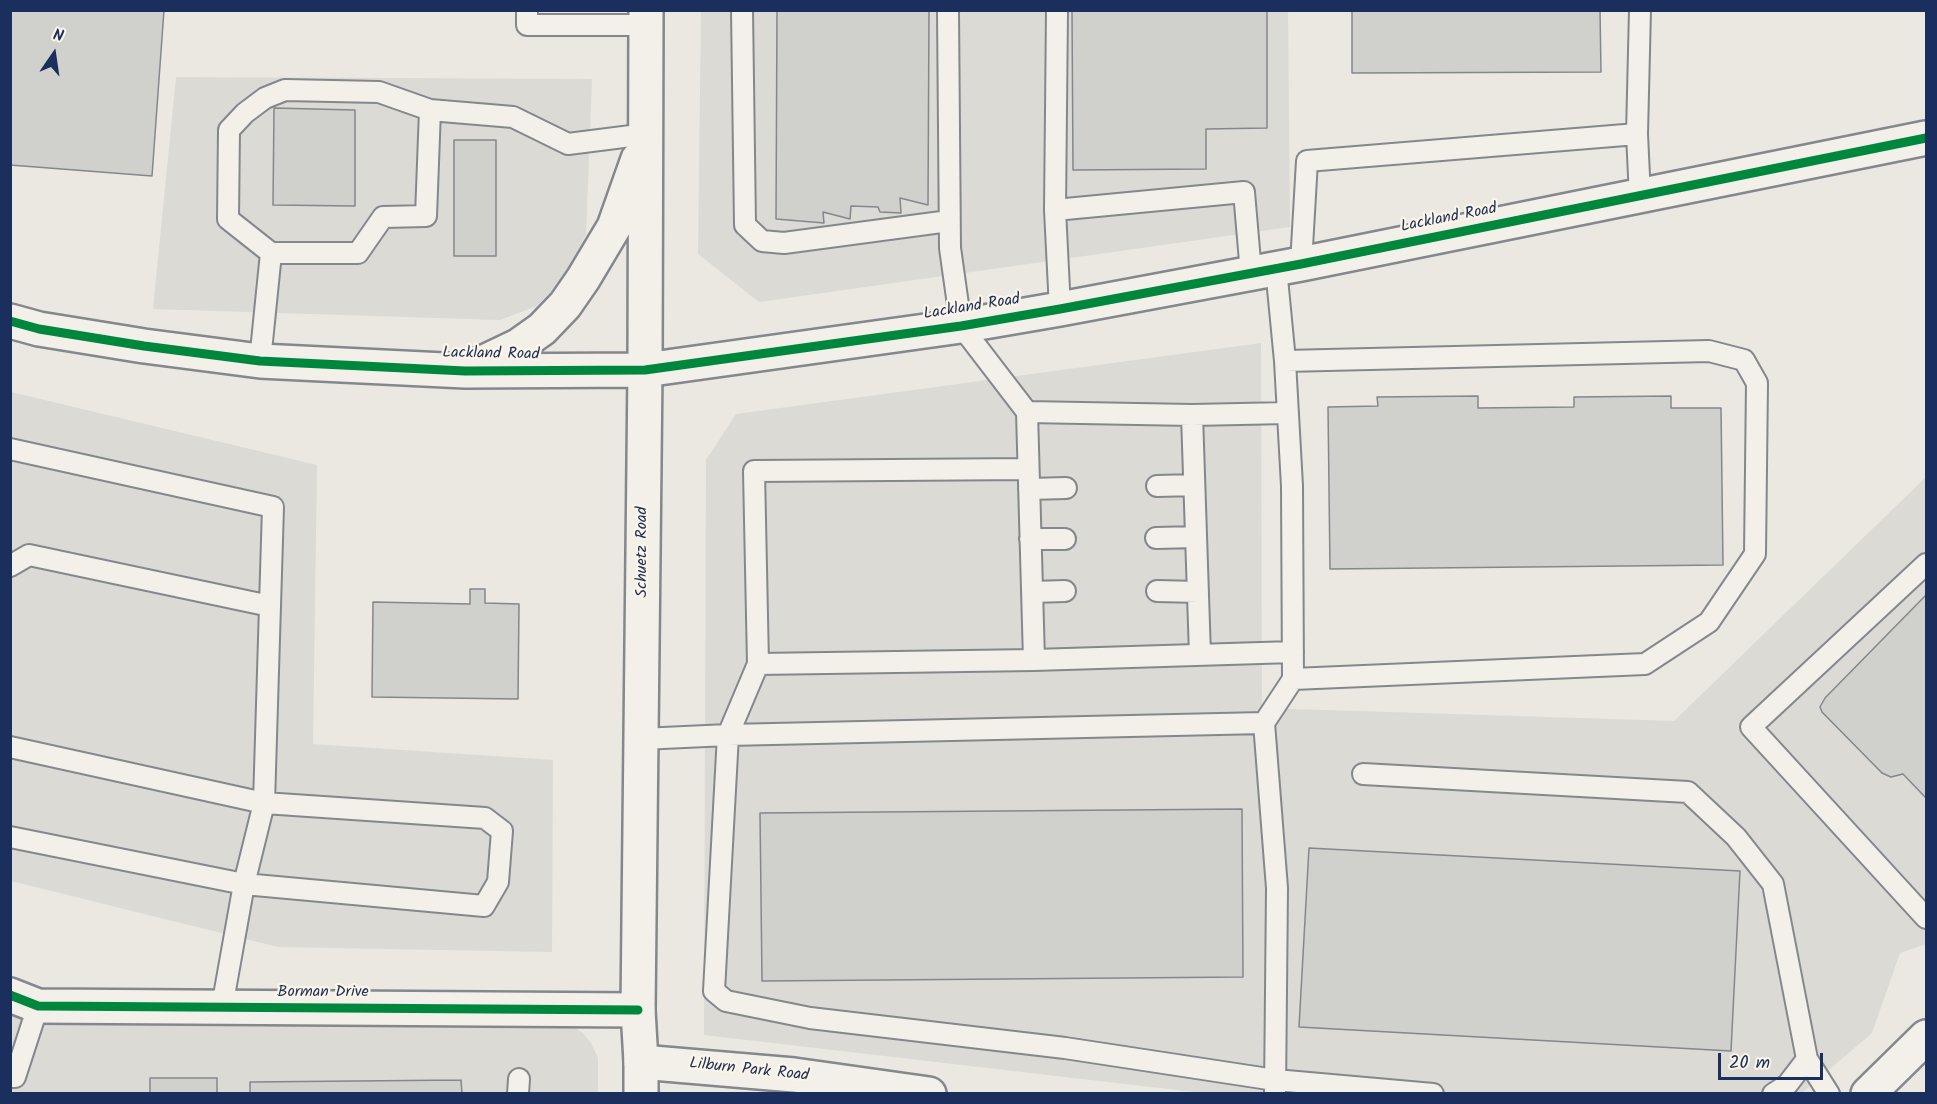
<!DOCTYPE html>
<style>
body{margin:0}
#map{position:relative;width:1937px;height:1104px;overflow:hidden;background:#eae8e1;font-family:Kalam,sans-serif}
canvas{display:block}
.frame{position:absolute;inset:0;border:12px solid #1b2f5e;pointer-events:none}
.north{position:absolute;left:24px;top:24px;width:60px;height:60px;-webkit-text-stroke:4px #fcf5e5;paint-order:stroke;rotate:13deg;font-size:16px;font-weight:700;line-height:24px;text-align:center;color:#1b2f5e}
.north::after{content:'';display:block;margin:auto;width:21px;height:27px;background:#1b2f5e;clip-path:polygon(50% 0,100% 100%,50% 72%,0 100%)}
.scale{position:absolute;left:1718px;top:1053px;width:105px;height:27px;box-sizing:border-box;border:3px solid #1b2f5e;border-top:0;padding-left:8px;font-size:18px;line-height:21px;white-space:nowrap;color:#1b2f5e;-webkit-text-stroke:4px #fcf5e5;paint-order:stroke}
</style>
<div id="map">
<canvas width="1937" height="1104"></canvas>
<div class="frame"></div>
<div class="north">N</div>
<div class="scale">20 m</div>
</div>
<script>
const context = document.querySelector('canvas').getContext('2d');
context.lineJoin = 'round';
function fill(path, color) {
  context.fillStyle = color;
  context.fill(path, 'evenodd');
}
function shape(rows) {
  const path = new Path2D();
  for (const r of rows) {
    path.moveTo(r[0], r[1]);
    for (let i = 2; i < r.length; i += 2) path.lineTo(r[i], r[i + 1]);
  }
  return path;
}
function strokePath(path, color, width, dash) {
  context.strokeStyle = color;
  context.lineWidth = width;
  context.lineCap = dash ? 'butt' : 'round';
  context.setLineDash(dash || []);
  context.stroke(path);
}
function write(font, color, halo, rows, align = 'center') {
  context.font = font + ' Kalam,sans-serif';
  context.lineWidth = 4.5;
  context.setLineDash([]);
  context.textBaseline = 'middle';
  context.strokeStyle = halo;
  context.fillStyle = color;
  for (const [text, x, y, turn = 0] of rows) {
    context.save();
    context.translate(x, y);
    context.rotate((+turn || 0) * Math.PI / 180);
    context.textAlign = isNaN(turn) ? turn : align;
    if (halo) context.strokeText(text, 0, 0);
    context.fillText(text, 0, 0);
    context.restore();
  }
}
fill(shape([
 [701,11,1288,11,1290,227,759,302,698,254],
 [176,77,592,79,586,234,567,274,537,306,500,320,153,309],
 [1261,343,1262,708,1674,721,1926,477,1926,944,1900,953,1872,1033,1802,1093,1211,1094,704,1035,706,460,736,414],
 [11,392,317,465,313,744,553,760,552,952,278,947,11,881],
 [10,1016,100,1025,557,1023,574,1027,583,1033,591,1043,598,1058,598,1093,11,1093]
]), '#dbdad5');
const building = shape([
 [10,10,164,10,152,176,10,165,10,10],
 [777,10,929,10,928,205,900,198,901,213,880,212,878,207,851,206,850,219,823,212,824,223,776,219,777,10],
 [1072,10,1267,10,1267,128,1206,129,1206,169,1073,170,1072,10],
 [1352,10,1600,10,1601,72,1352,73,1352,10],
 [274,108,355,110,355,206,273,205,274,108],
 [454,140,496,140,496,256,454,256,454,140],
 [1478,396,1478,408,1574,407,1574,397,1671,396,1671,408,1721,408,1723,565,1330,569,1328,407,1378,406,1377,397,1478,396],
 [470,589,485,589,485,603,519,604,518,699,372,697,373,602,470,604,470,589],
 [1926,595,1926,798,1903,774,1891,777,1882,773,1822,712,1820,707,1825,698,1926,595],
 [1242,809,1243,977,762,981,760,813,1242,809],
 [1309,848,1740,871,1731,1051,1299,1027,1309,848],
 [150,1078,217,1078,217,1094,150,1094,150,1078],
 [461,1080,462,1094,250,1094,250,1082,461,1080]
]);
fill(building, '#d0d0cd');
strokePath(building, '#84878d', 1.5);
const lane = shape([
 [527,10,527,25,646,25],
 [742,10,745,225,762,241,784,243,949,221],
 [948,10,950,248,961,326,1027,412,1192,415,1288,413],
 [1057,10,1055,210,1060,309],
 [1637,134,1640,197],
 [1055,210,1244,192,1251,273],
 [271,253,358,253,383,217,426,216,430,110],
 [1301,264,1307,161,1637,134,1640,10],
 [260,361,271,253,228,219,229,130,245,113,265,98,285,90,379,92,430,110,513,117,568,144,647,134],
 [1285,361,1709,351,1744,360,1757,383,1755,554,1709,622,1645,664,1293,679],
 [1027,412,1034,660],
 [1192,415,1200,655],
 [10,449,273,507,264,803,244,884,222,1007],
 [1028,469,754,471,758,664,1034,660,1293,652],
 [1157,486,1194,485],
 [1029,489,1066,488],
 [1156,538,1196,537],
 [1030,539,1065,539],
 [1926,564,1751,727,1926,918],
 [10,566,29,555,270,606],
 [1157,591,1198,592],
 [1032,592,1065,591],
 [758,664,728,735,714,991,726,1001,810,1018,1065,1048,1275,1080,1433,1094],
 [1264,723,1293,679,1292,486,1285,361,1276,268],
 [641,739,728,735,1264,723,1277,888,1275,1093],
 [10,747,264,803,485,818,502,831,498,882,484,906,244,884,10,837],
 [1363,774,1688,792,1736,837,1773,884,1807,1059,1829,1094],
 [10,1077,15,1077,38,1006],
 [518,1094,519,1079],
 [1773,1094,1787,1085,1807,1059]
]);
const street = shape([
 [10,995,38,1006,638,1010],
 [641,1062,794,1075,929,1094],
 [1868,1094,1926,1037]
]);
const secondary = shape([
 [10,321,39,329,144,346,260,361,465,371,645,370,961,326,1060,309,1301,264,1926,138],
 [474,367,518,346,542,329,565,305,583,279,614,227,638,159],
 [641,1094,641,1062,638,1010,645,370,646,10]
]);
strokePath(lane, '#84878d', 24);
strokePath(street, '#84878d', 38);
strokePath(secondary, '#84878d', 38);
strokePath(lane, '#f3f0ea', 20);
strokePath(street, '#f3f0ea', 33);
strokePath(secondary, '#f3f0ea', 33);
strokePath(shape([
 [10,321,39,329,144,346,260,361,465,371,645,370,961,326,1060,309,1301,264,1926,138],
 [10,995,38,1006,638,1010]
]), '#00873e', 9);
write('16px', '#1b2f5e', '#fcf5e5', [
 ["Lackland Road",1449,219,-11],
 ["Lackland Road",972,308,-9],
 ["Lackland Road",491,355,1],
 ["Schuetz Road",643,552,-90],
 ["Borman Drive",323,993],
 ["Lilburn Park Road",749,1071,6]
]);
</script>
